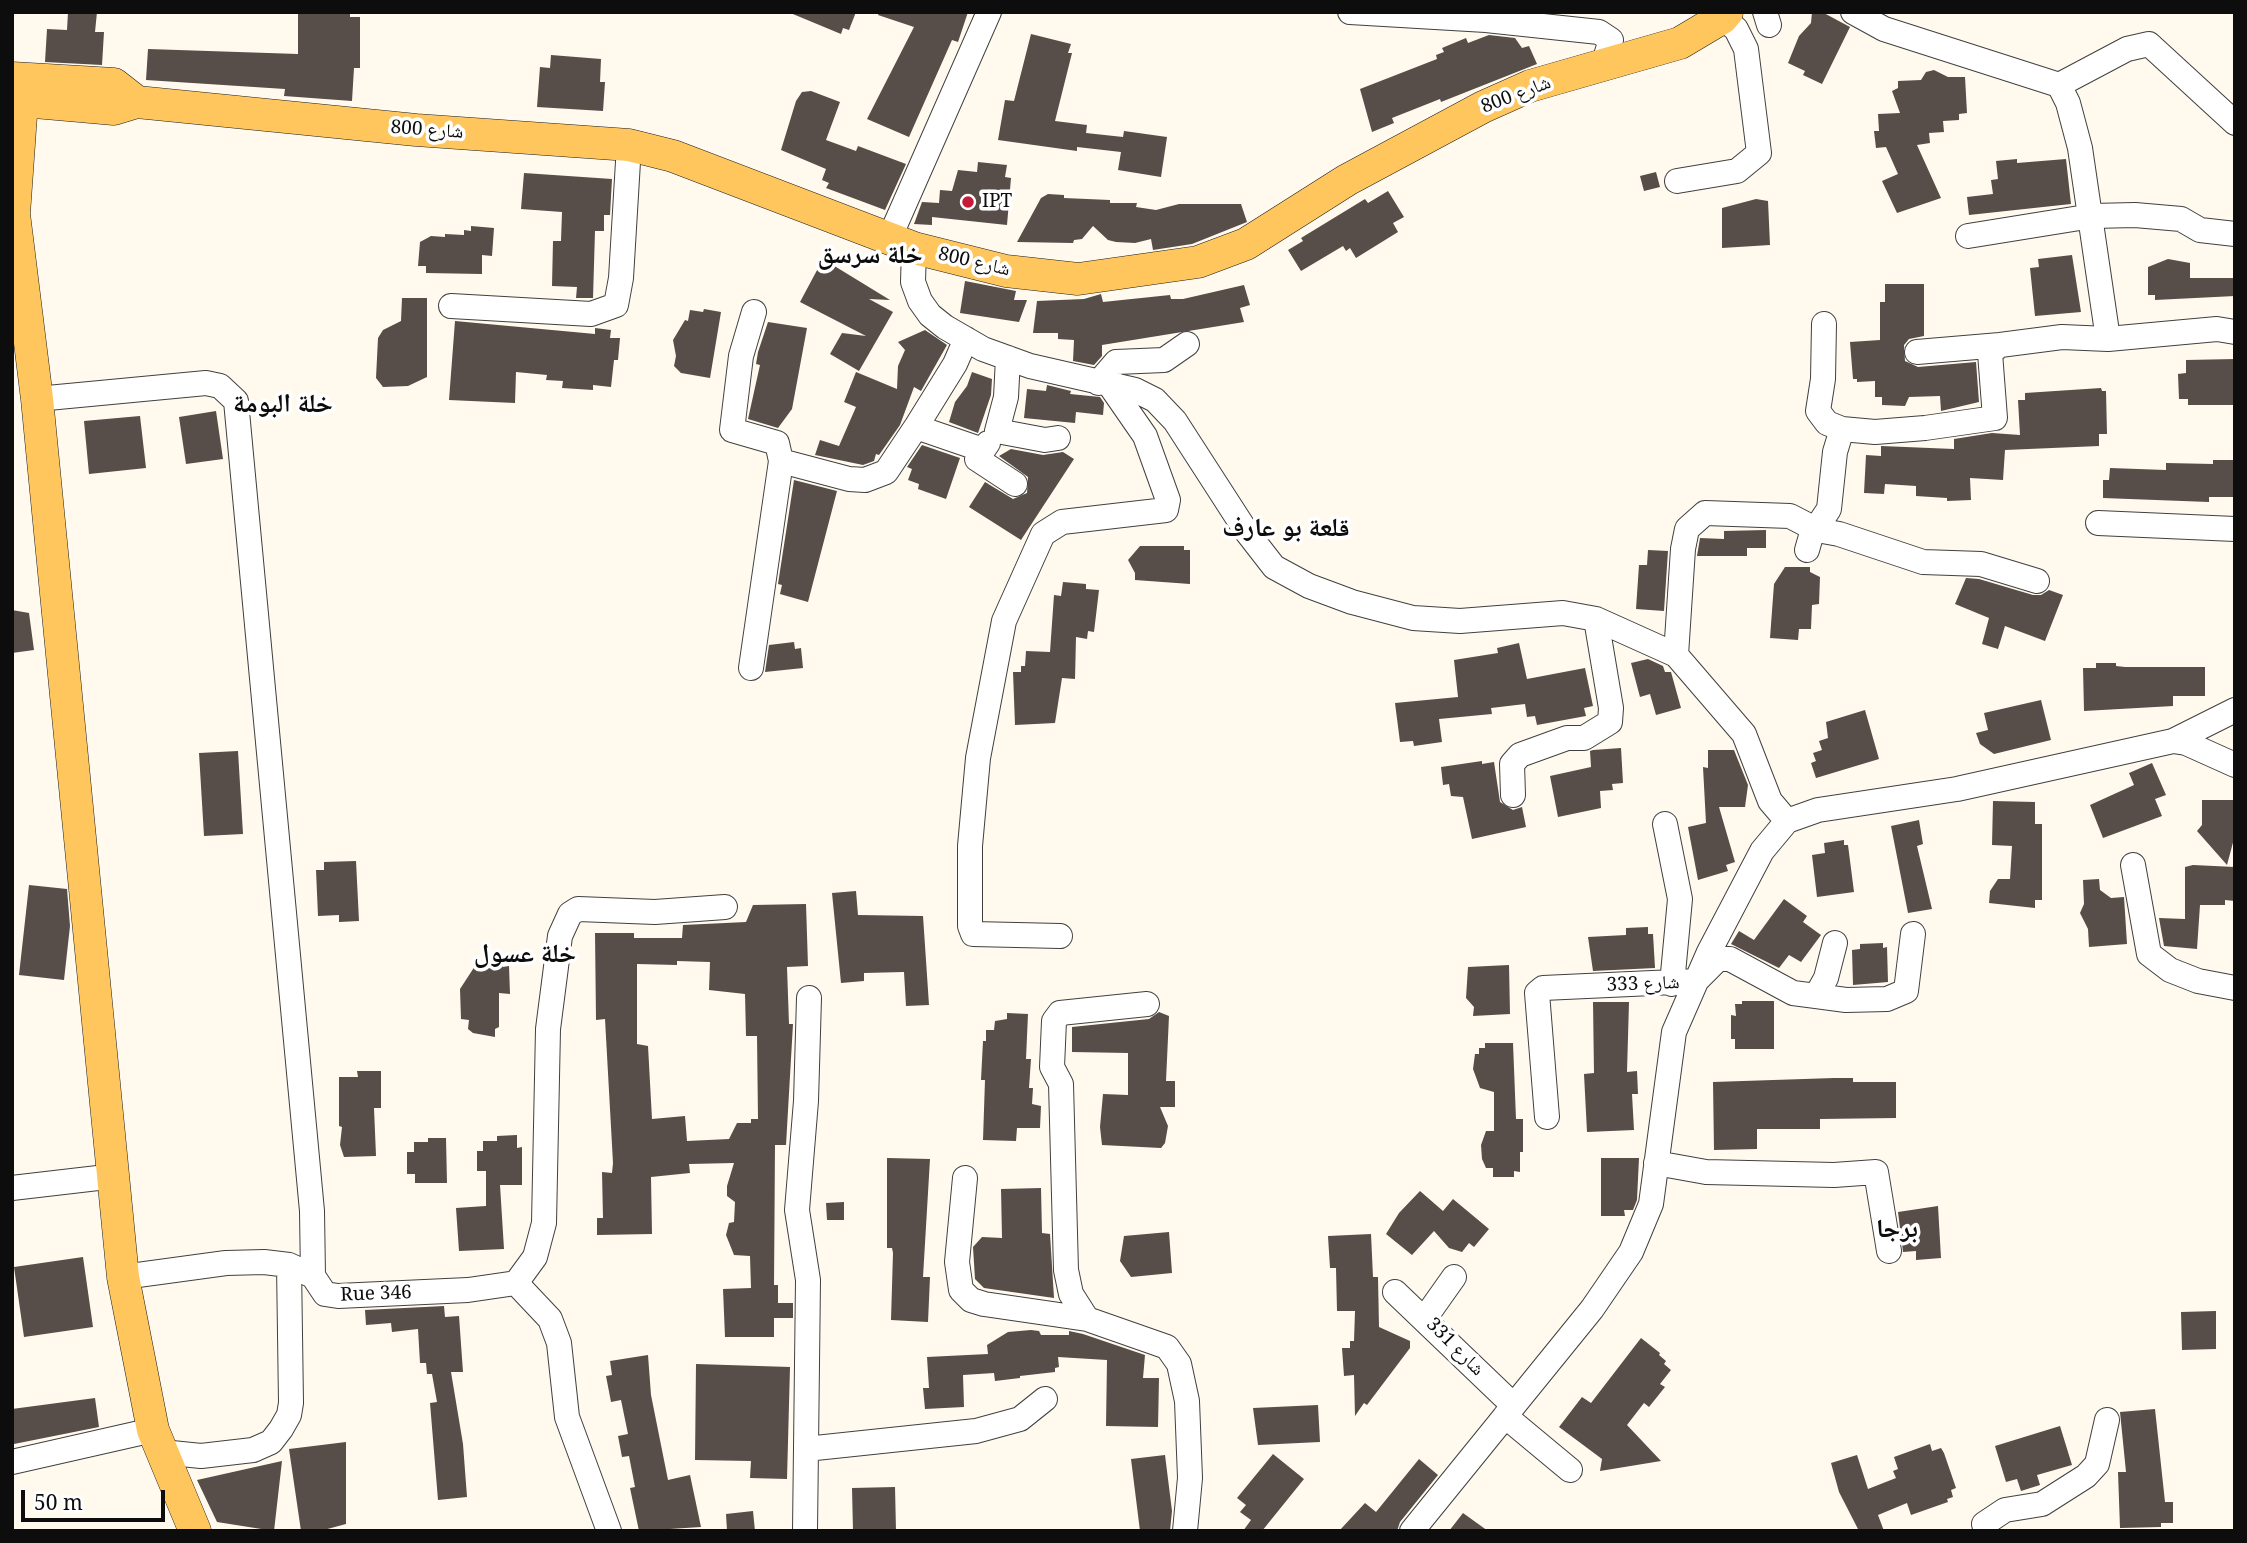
<!DOCTYPE html>
<meta charset="utf-8">
<style>
body{margin:0}
#map{position:relative;width:2247px;height:1543px;overflow:hidden;background:#fffaed;font-family:"Noto Serif",serif}
canvas{display:block}
.frame{position:absolute;inset:0;border:14px solid #0d0d0d;pointer-events:none}
.scale{position:absolute;left:21px;top:1490px;width:144px;height:32px;box-sizing:border-box;border:4px solid #0d0d0d;border-top:0;padding-left:9px;font-size:21px;line-height:24px;white-space:nowrap;color:#0d0d0d;-webkit-text-stroke:5px #fff;paint-order:stroke}
</style>
<div id="map">
<canvas width="2247" height="1543"></canvas>
<div class="frame"></div>
<div class="scale">50 m</div>
</div>
<script>
const context = document.querySelector('canvas').getContext('2d');
context.lineJoin = 'round';
function fill(path, color) {
  context.fillStyle = color;
  context.fill(path, 'evenodd');
}
function shape(rows) {
  const path = new Path2D();
  for (const r of rows) {
    path.moveTo(r[0], r[1]);
    for (let i = 2; i < r.length; i += 2) path.lineTo(r[i], r[i + 1]);
  }
  return path;
}
function strokePath(path, color, width, dash) {
  context.strokeStyle = color;
  context.lineWidth = width;
  context.lineCap = dash ? 'butt' : 'round';
  context.setLineDash(dash || []);
  context.stroke(path);
}
function write(font, color, halo, rows, align = 'center') {
  context.font = font + ' "Noto Serif","Noto Naskh Arabic",serif';
  context.lineWidth = 7;
  context.setLineDash([]);
  context.textBaseline = 'middle';
  context.strokeStyle = halo;
  context.fillStyle = color;
  for (const [text, x, y, turn = 0] of rows) {
    context.save();
    context.translate(x, y);
    context.rotate((+turn || 0) * Math.PI / 180);
    context.textAlign = isNaN(turn) ? turn : align;
    if (halo) context.strokeText(text, 0, 0);
    context.fillText(text, 0, 0);
    context.restore();
  }
}
fill(shape([
 [68,12,97,12,95,32,104,32,102,65,45,62,47,29,67,30],
 [310,12,350,13,350,17,360,17,360,68,354,68,352,101,284,96,285,89,146,80,148,49,298,54,298,14],
 [788,12,856,12,849,30,843,28,841,34],
 [879,12,968,12,958,42,952,40,909,137,867,119,914,27,878,15],
 [1812,12,1822,12,1850,27,1822,84,1803,75,1805,71,1788,63,1799,36,1811,23],
 [1031,34,1071,44,1068,53,1072,53,1055,121,1087,125,1086,133,1123,137,1124,131,1167,137,1161,177,1118,170,1121,152,1077,147,1077,151,998,140,1005,100,1014,101],
 [1489,35,1515,38,1522,48,1529,46,1537,64,1441,102,1440,99,1392,118,1394,123,1372,132,1360,89,1437,59,1436,55,1444,52,1442,48,1466,38,1468,43],
 [551,55,601,59,600,82,605,82,603,111,537,107,540,67,550,68],
 [1934,70,1948,77,1965,77,1967,113,1959,114,1959,120,1943,121,1944,132,1929,133,1930,143,1917,145,1941,198,1897,213,1882,181,1898,174,1886,147,1876,148,1874,131,1879,131,1878,114,1900,113,1892,91,1898,88,1898,81,1921,80,1926,72],
 [811,91,840,102,826,140,856,151,858,146,906,164,885,210,826,188,829,183,822,180,826,169,781,150,796,101,802,92],
 [2017,159,2017,163,2066,159,2071,204,1969,215,1967,197,1993,194,1991,180,1998,179,1996,161],
 [978,162,1007,165,1005,177,1011,178,1007,225,932,217,932,225,914,224,922,202,939,203,940,190,952,191,958,170,977,172],
 [1656,172,1660,187,1644,191,1640,176],
 [524,173,612,179,610,215,604,215,604,231,595,231,593,298,576,298,577,287,552,286,553,241,561,241,562,212,521,209],
 [1388,191,1404,217,1393,223,1398,232,1356,258,1350,248,1346,251,1343,246,1301,271,1288,250,1303,241,1301,238,1365,199,1368,203],
 [1048,194,1064,195,1064,198,1110,200,1110,203,1137,203,1136,207,1156,210,1179,204,1241,204,1247,222,1192,244,1153,250,1151,239,1135,243,1116,242,1108,240,1093,226,1082,239,1074,240,1073,243,1017,242,1041,198],
 [1756,199,1768,201,1770,245,1722,248,1722,208],
 [471,226,494,228,492,256,482,255,482,274,426,273,426,266,418,266,420,242,431,236,445,237,445,234,464,235,464,230,471,231],
 [2072,255,2081,312,2035,316,2030,268,2039,267,2038,259],
 [823,259,890,300,869,299,893,312,859,371,830,354,842,333,866,336,800,302],
 [2168,259,2190,263,2190,278,2235,278,2235,296,2155,300,2155,295,2148,295,2148,267],
 [965,281,1016,291,1014,300,1027,300,1019,322,960,313],
 [1885,284,1924,284,1924,336,1909,339,1904,345,1905,361,1918,367,1976,362,1979,402,1941,411,1940,396,1909,397,1905,406,1882,405,1882,397,1875,397,1875,381,1857,382,1857,379,1853,379,1850,342,1880,340,1880,302,1885,302],
 [1244,285,1250,305,1240,308,1244,322,1102,345,1102,356,1094,365,1073,361,1074,340,1058,339,1058,333,1033,333,1037,301,1084,299,1101,294,1103,302,1170,295,1171,299,1183,299],
 [402,298,427,298,427,377,408,386,383,387,376,378,378,338,383,330,401,321],
 [704,309,721,312,710,378,681,373,674,366,676,356,673,340,685,320,688,321,690,310,703,312],
 [455,321,595,334,595,328,611,330,610,338,620,338,618,360,614,360,611,387,593,385,593,390,562,388,563,381,546,380,547,375,516,372,515,403,449,400],
 [768,322,807,328,792,409,778,428,748,419,760,365,756,364,758,352],
 [925,330,947,345,921,391,914,387,900,425,879,455,876,454,874,461,863,465,815,455,820,440,839,446,856,407,844,402,856,372,897,389,898,366,905,350,898,342],
 [2235,359,2235,405,2188,405,2188,399,2179,399,2178,374,2186,373,2186,360],
 [972,372,992,379,991,395,978,433,949,422,955,402,967,386],
 [1047,385,1071,391,1070,394,1100,397,1104,403,1103,415,1076,412,1075,423,1024,418,1027,389,1046,391],
 [2101,388,2102,391,2106,391,2107,434,2099,434,2099,446,2005,450,2003,480,1970,478,1971,500,1947,501,1947,498,1916,496,1916,486,1885,484,1884,494,1864,493,1866,455,1881,456,1881,446,1954,449,1954,439,1992,433,2020,435,2018,400,2025,400,2025,393],
 [216,411,223,459,186,464,179,417],
 [140,416,146,468,89,474,84,421],
 [922,445,960,458,946,499,918,489,919,484,908,480,912,469,907,467],
 [1011,449,1043,455,1063,452,1074,459,1021,540,969,507,985,482,1013,499,1027,493,1028,477,999,456],
 [2213,460,2235,460,2235,497,2209,497,2209,502,2103,498,2103,480,2109,480,2110,468,2166,470,2166,463,2213,464],
 [794,480,837,491,808,602,780,594,782,585,778,584],
 [1766,530,1766,548,1747,548,1747,556,1697,556,1700,538,1724,539,1724,531],
 [1140,546,1184,546,1184,550,1190,550,1190,584,1135,580,1135,573,1128,560],
 [1648,550,1668,551,1664,611,1636,609,1639,565,1647,565],
 [1785,567,1810,567,1810,572,1820,577,1819,604,1812,605,1811,629,1799,629,1798,640,1770,638,1774,584],
 [1966,578,1979,579,2033,595,2041,595,2049,590,2063,595,2045,641,2005,626,1998,649,1982,644,1989,618,1955,604],
 [1063,582,1086,584,1086,589,1099,590,1094,632,1088,631,1087,639,1076,637,1075,679,1062,678,1055,723,1015,725,1013,672,1021,672,1021,666,1025,666,1026,651,1050,652,1054,595,1061,596],
 [12,610,29,613,34,650,12,653],
 [794,642,795,649,801,648,803,668,765,672,769,645],
 [1519,643,1527,679,1585,668,1593,706,1584,708,1586,716,1537,725,1535,716,1527,717,1525,704,1491,708,1492,714,1439,719,1442,742,1414,746,1413,741,1400,742,1395,703,1458,697,1454,660,1498,653,1497,648],
 [1648,659,1663,666,1665,672,1671,672,1681,708,1656,715,1650,694,1640,697,1631,663],
 [2096,663,2116,663,2116,666,2125,667,2205,667,2205,696,2173,696,2173,706,2084,711,2083,668,2096,668],
 [2041,700,2051,740,1994,754,1980,744,1976,733,1988,730,1984,713],
 [1865,710,1879,759,1816,778,1811,763,1816,761,1813,753,1822,750,1819,741,1828,738,1826,722],
 [1621,748,1623,783,1612,784,1613,790,1600,791,1601,808,1558,817,1550,776,1591,767,1590,751,1593,750],
 [1708,750,1734,750,1748,785,1745,807,1719,807,1735,862,1726,865,1728,871,1698,880,1688,827,1706,823,1703,767,1708,768],
 [238,751,243,834,204,836,199,753],
 [1482,761,1482,764,1494,762,1500,802,1513,810,1522,807,1526,827,1472,839,1463,797,1451,796,1449,784,1443,785,1441,767],
 [2152,763,2166,795,2155,799,2162,816,2103,838,2090,805,2134,785,2129,773],
 [2202,800,2235,800,2235,835,2227,865,2197,831,2202,825],
 [1993,801,2035,802,2035,824,2042,824,2042,900,2035,900,2035,908,1989,903,1990,891,1998,879,2010,879,2012,846,1992,845],
 [1919,820,1923,844,1917,846,1932,909,1908,913,1891,826],
 [1844,840,1844,845,1848,845,1854,892,1817,897,1812,855,1825,853,1824,843],
 [356,861,359,921,339,922,339,915,318,916,316,870,324,870,324,862],
 [2193,865,2235,867,2235,901,2225,900,2225,905,2200,905,2197,949,2164,946,2159,918,2185,919,2185,867],
 [2099,879,2100,890,2111,898,2124,897,2127,944,2089,947,2088,929,2080,913,2084,904,2083,880],
 [29,885,67,889,70,926,64,980,19,975],
 [856,891,858,915,923,916,929,1005,906,1006,904,972,864,973,864,981,841,983,832,893],
 [1784,899,1807,916,1803,922,1821,935,1801,962,1789,955,1779,968,1731,944,1739,931,1754,940],
 [806,904,808,966,787,967,789,1024,793,1024,786,1145,775,1145,774,1285,778,1285,778,1303,793,1303,793,1318,774,1318,774,1337,725,1337,723,1289,751,1288,750,1256,734,1255,726,1235,729,1223,734,1222,735,1202,727,1196,727,1186,734,1163,689,1164,690,1173,651,1177,652,1234,597,1235,597,1218,603,1218,602,1172,612,1173,613,1163,605,1019,596,1020,595,933,634,933,634,938,682,938,683,925,746,922,753,905],
 [677,961,710,962,709,990,745,994,746,1036,757,1036,758,1119,751,1119,751,1123,737,1123,729,1139,687,1141,685,1116,652,1119,648,1046,637,1044,637,964,677,965],
 [1648,927,1648,934,1653,934,1655,968,1593,971,1588,937,1626,935,1626,928],
 [1883,943,1883,948,1887,947,1888,982,1853,985,1852,950,1860,949,1860,944],
 [501,962,503,967,509,966,510,994,499,993,499,1027,495,1029,495,1037,473,1033,468,1029,469,1020,461,1019,460,989,475,966],
 [1509,965,1510,1014,1473,1016,1474,1007,1466,998,1468,967],
 [1742,1001,1774,1001,1774,1049,1735,1049,1735,1039,1731,1039,1731,1015,1736,1016,1735,1004,1742,1004],
 [1593,1002,1629,1002,1627,1072,1637,1071,1638,1094,1632,1094,1634,1130,1587,1132,1584,1074,1594,1073],
 [1159,1012,1169,1016,1166,1081,1175,1081,1175,1107,1160,1107,1168,1126,1165,1143,1161,1148,1102,1145,1100,1127,1103,1094,1128,1095,1128,1053,1072,1052,1072,1027,1149,1019],
 [1007,1013,1028,1014,1026,1059,1031,1059,1029,1088,1033,1088,1032,1104,1041,1106,1040,1128,1017,1128,1016,1141,983,1140,985,1080,981,1080,983,1041,986,1041,986,1030,994,1030,995,1021,1007,1019],
 [1485,1043,1513,1043,1516,1119,1523,1119,1523,1152,1520,1152,1520,1172,1514,1171,1514,1177,1493,1177,1493,1168,1486,1168,1482,1159,1481,1145,1486,1131,1494,1131,1494,1092,1480,1088,1473,1069,1475,1054,1479,1054,1479,1048,1485,1048],
 [357,1071,381,1071,381,1108,374,1108,376,1156,344,1157,340,1145,342,1127,339,1126,339,1077,358,1077],
 [1834,1078,1853,1078,1853,1082,1896,1082,1896,1118,1820,1119,1820,1129,1757,1129,1757,1149,1714,1150,1713,1082],
 [517,1135,517,1148,522,1147,522,1185,500,1185,504,1249,459,1251,456,1208,486,1206,486,1171,477,1171,477,1151,483,1151,483,1141,497,1141,497,1136],
 [428,1138,446,1138,447,1183,415,1183,415,1174,407,1174,407,1152,414,1152,414,1142,428,1142],
 [887,1158,930,1159,923,1277,930,1277,928,1322,891,1320,893,1253,892,1248,887,1248],
 [1601,1158,1639,1158,1637,1200,1633,1210,1624,1210,1625,1216,1601,1216],
 [1041,1188,1042,1233,1050,1234,1054,1298,984,1288,975,1279,973,1247,982,1237,1002,1238,1001,1189],
 [1420,1191,1443,1211,1453,1199,1489,1229,1474,1247,1469,1243,1462,1252,1449,1248,1434,1231,1412,1255,1386,1234,1399,1213],
 [844,1202,844,1220,827,1220,826,1203],
 [1938,1206,1941,1258,1916,1260,1916,1251,1903,1252,1898,1212],
 [1169,1232,1172,1273,1131,1277,1120,1261,1124,1236],
 [1371,1234,1373,1277,1378,1277,1379,1327,1410,1341,1410,1348,1367,1405,1364,1403,1355,1416,1354,1375,1344,1376,1342,1348,1350,1348,1350,1341,1354,1341,1355,1311,1337,1311,1336,1268,1330,1268,1328,1236],
 [83,1257,93,1327,24,1337,14,1267],
 [444,1306,445,1317,459,1316,463,1372,451,1372,463,1444,467,1497,438,1500,430,1403,437,1402,432,1374,427,1374,426,1363,420,1363,418,1329,392,1332,391,1323,366,1325,365,1310],
 [2216,1311,2216,1349,2182,1350,2181,1312],
 [1031,1330,1039,1331,1041,1335,1069,1335,1069,1331,1083,1334,1145,1355,1143,1378,1159,1378,1158,1427,1106,1426,1107,1360,1058,1357,1059,1367,1055,1368,1055,1372,1020,1376,1020,1378,995,1381,994,1373,963,1375,964,1407,925,1409,923,1388,929,1388,927,1357,988,1354,987,1345,1008,1332],
 [1641,1338,1660,1353,1659,1355,1666,1361,1664,1364,1671,1370,1660,1384,1665,1387,1649,1407,1644,1403,1627,1425,1661,1461,1600,1471,1602,1459,1559,1427,1582,1397,1591,1403],
 [648,1355,651,1395,668,1480,690,1475,701,1527,639,1531,630,1488,635,1487,629,1456,622,1457,618,1436,628,1434,621,1400,611,1402,606,1376,612,1375,610,1361],
 [696,1364,790,1367,787,1479,750,1478,751,1461,695,1460],
 [95,1398,99,1427,14,1444,12,1409],
 [1318,1405,1320,1442,1258,1445,1253,1408],
 [2155,1409,2165,1502,2173,1502,2173,1523,2161,1523,2161,1527,2120,1528,2118,1472,2126,1472,2120,1412],
 [2060,1426,2072,1465,2037,1475,2040,1485,2021,1491,2017,1479,2006,1482,1995,1446],
 [346,1442,346,1524,320,1531,301,1531,289,1449],
 [1930,1444,1932,1451,1941,1448,1944,1453,1956,1488,1951,1490,1953,1497,1947,1499,1948,1502,1911,1515,1907,1503,1878,1515,1884,1531,1859,1531,1839,1492,1831,1463,1857,1455,1868,1489,1896,1478,1893,1471,1898,1469,1894,1457],
 [1273,1454,1304,1479,1262,1531,1243,1531,1251,1520,1240,1512,1246,1505,1237,1498],
 [1165,1455,1172,1511,1170,1531,1140,1531,1131,1459],
 [1419,1459,1438,1475,1400,1522,1397,1531,1339,1531,1365,1503,1376,1512],
 [282,1461,274,1531,217,1522,197,1480],
 [895,1487,896,1531,853,1531,852,1488],
 [753,1511,755,1531,727,1531,726,1514],
 [1463,1513,1488,1531,1449,1531]
]), '#574d49');
const minor = shape([
 [1350,12,1486,20],
 [1487,12,1486,20,1599,32,1611,40,1603,65],
 [1765,12,1769,25],
 [2059,85,2127,49,2149,44,2235,123],
 [1677,181,1737,171,1759,153,1746,49,1736,29,1722,18],
 [1968,236,2092,216,2135,215,2181,219,2200,230,2235,234],
 [889,239,989,12],
 [914,248,913,282,920,301,930,315,945,327,983,349,1030,366,1135,390,1155,400,1175,421,1246,531,1274,567,1309,586,1352,602,1413,618,1460,621,1563,613,1596,619,1676,655,1744,734,1770,801,1787,821,1818,810,1957,789,2173,741,2186,743,2235,765],
 [451,306,591,314,616,305,621,278,629,145],
 [1824,324,1823,379,1818,411,1827,423,1842,429,1875,432,1925,428,1995,418,1990,353,2000,345,2062,337,2108,339,2080,148,2068,103,2059,85,1884,29,1853,12],
 [966,339,955,364,916,427,983,450],
 [2108,339,2217,329,2235,332],
 [1917,352,2000,345],
 [1008,358,1006,397,997,431,1045,440,1058,438],
 [1098,383,1116,362,1164,360,1187,344],
 [37,399,206,383,220,386,236,401,312,1211,313,1276],
 [988,443,977,459,1015,484],
 [781,461,849,479,865,480,886,472,916,427],
 [2098,523,2235,529],
 [1807,550,1811,536,1829,509,1835,452,1842,429],
 [1676,655,1683,549,1687,529,1705,513,1790,516,1817,530,1839,534,1923,562,1981,564,2037,581],
 [751,668,781,461,777,443,732,430,741,356,754,312],
 [2173,741,2235,710],
 [1513,795,1512,764,1520,755,1567,738,1584,738,1610,722,1611,708,1596,619],
 [1665,824,1680,899,1672,984],
 [2133,865,2149,954,2170,970,2198,981,2235,988],
 [1060,936,973,934,970,926,970,846,978,758,1004,621,1043,534,1062,522,1166,510,1168,500,1145,436,1109,384],
 [1816,996,1846,1000,1887,999,1906,991,1913,934],
 [1147,1004,1060,1013,1054,1021,1052,1067,1061,1084,1066,1270,1071,1294,1087,1319,1167,1347,1179,1364,1187,1401,1190,1478,1185,1531],
 [1547,1117,1537,993,1543,988,1696,981,1718,959,1730,959,1793,993,1816,996,1826,978,1835,943],
 [1656,1163,1706,1172,1834,1175,1876,1172,1889,1251],
 [965,1178,957,1262,961,1290,971,1300,984,1304,1087,1319],
 [12,1188,115,1176],
 [123,1277,226,1263,264,1262,289,1265,313,1276,325,1294,338,1296,468,1290,516,1283],
 [1395,1292,1513,1405],
 [1425,1318,1454,1277],
 [1505,1416,1570,1470],
 [806,1449,976,1431,1020,1419,1045,1399],
 [162,1452,201,1456,253,1450,271,1442,281,1429,289,1415,291,1403,289,1265],
 [12,1462,153,1430],
 [609,1531,567,1417,559,1343,550,1319,516,1283,535,1257,544,1223,548,1029,560,936,570,914,578,909,655,912,725,907],
 [805,1531,808,1280,797,1210,806,1101,809,998],
 [1412,1531,1592,1309,1631,1252,1651,1204,1674,1032,1709,952,1762,851,1787,821],
 [1986,1531,1984,1524,2005,1510,2042,1504,2086,1476,2097,1464,2107,1420]
]);
const major = shape([
 [12,78,114,84,137,102],
 [20,80,22,101,14,214,37,399,123,1277,153,1430,195,1531],
 [12,100,114,109,137,102,416,130,629,145,673,156,914,248,1006,271,1078,279,1198,262,1246,244,1347,180,1483,107,1530,86,1680,43,1722,18,1727,12]
]);
strokePath(minor, '#404040', 26);
strokePath(major, '#1e1e1e', 33);
strokePath(minor, '#fff', 24);
strokePath(major, '#ffc65d', 32);
for (const [x, y, r, color] of [
 [968,202,7,"#c71c37"]
]) {
  const dot = new Path2D();
  dot.arc(x, y, r, 0, 2 * Math.PI);
  context.fillStyle = color;
  context.fill(dot);
  strokePath(dot, '#fff', 2.5);
}
write('19px', '#0d0d0d', '#fff', [
 ["شارع 800",1516,95,-21],
 ["شارع 800",427,130,4],
 ["شارع 800",974,262,13],
 ["شارع 333",1643,984,-2],
 ["Rue 346",376,1294,-2],
 ["شارع 331",1455,1347,45]
]);
write('19px', '#0d0d0d', '#fff', [
 ["IPT",982,202]
], 'left');
write('bold 26px', '#0d0d0d', '#fff', [
 ["خلة سرسق",870,256],
 ["خلة البومة",283,405],
 ["قلعة بو عارف",1286,529],
 ["خلة عسول",525,955],
 ["برجا",1897,1230]
]);
</script>
